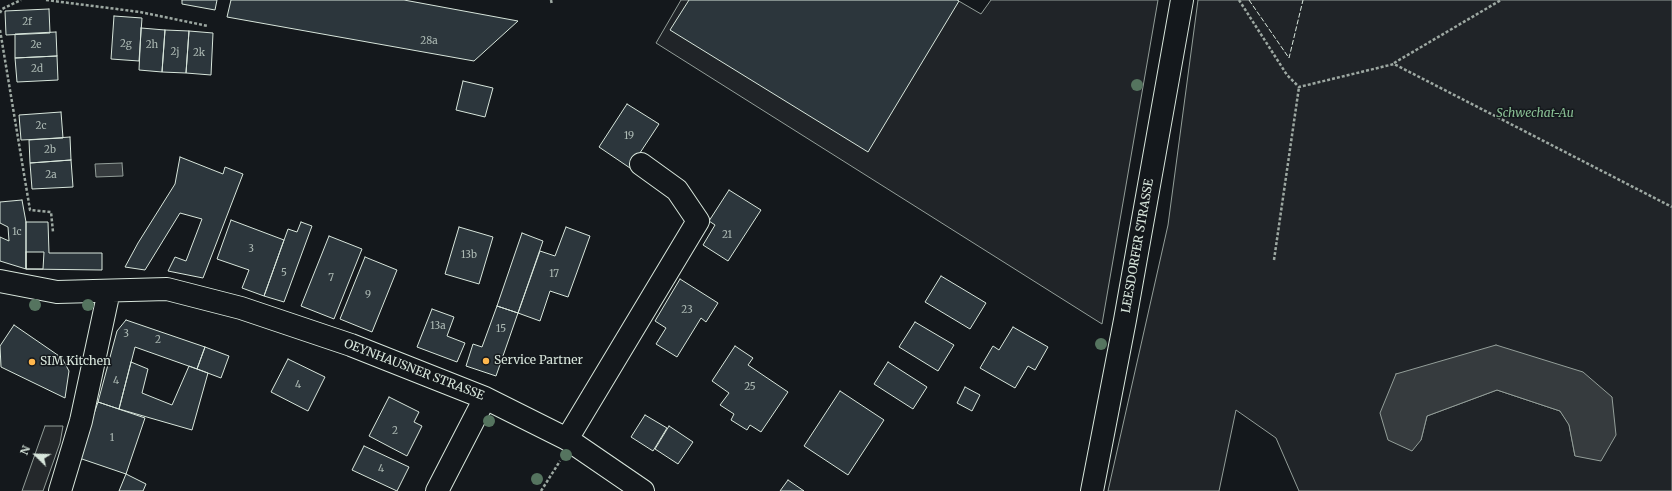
<!DOCTYPE html>
<style>
body{margin:0}
#map{position:relative;width:1672px;height:491px;overflow:hidden;background:#14181c;font-family:Merriweather,serif}
canvas{display:block}
.north{position:absolute;left:16px;top:435px;width:40px;height:40px;-webkit-text-stroke:3px #14181c;paint-order:stroke;rotate:293deg;font-size:11px;font-weight:700;line-height:16px;text-align:center;color:#d8e6dc}
.north::after{content:'';display:block;margin:auto;width:14px;height:18px;background:#d8e6dc;clip-path:polygon(50% 0,100% 100%,50% 72%,0 100%)}
</style>
<div id="map">
<canvas width="1672" height="491"></canvas>
<div class="north">N</div>
</div>
<script>
const context = document.querySelector('canvas').getContext('2d');
context.lineJoin = 'round';
function fill(path, color) {
  context.fillStyle = color;
  context.fill(path, 'evenodd');
}
function shape(rows) {
  const path = new Path2D();
  for (const r of rows) {
    path.moveTo(r[0], r[1]);
    for (let i = 2; i < r.length; i += 2) path.lineTo(r[i], r[i + 1]);
  }
  return path;
}
function strokePath(path, color, width, dash) {
  context.strokeStyle = color;
  context.lineWidth = width;
  context.lineCap = dash ? 'butt' : 'round';
  context.setLineDash(dash || []);
  context.stroke(path);
}
function write(font, color, halo, rows, align = 'center') {
  context.font = font + ' Merriweather,serif';
  context.lineWidth = 3;
  context.setLineDash([]);
  context.textBaseline = 'middle';
  context.strokeStyle = halo;
  context.fillStyle = color;
  for (const [text, x, y, turn = 0] of rows) {
    context.save();
    context.translate(x, y);
    context.rotate((+turn || 0) * Math.PI / 180);
    context.textAlign = isNaN(turn) ? turn : align;
    if (halo) context.strokeText(text, 0, 0);
    context.fillText(text, 0, 0);
    context.restore();
  }
}
const green = shape([
 [681,0,957,0,981,14,991,0,1158,0,1102,324,656,43,681,0],
 [1198,0,1672,0,1672,491,1299,491,1276,438,1236,410,1219,491,1108,491,1168,225,1198,0],
 [1396,374,1612,397,1575,456,1569,424,1560,411,1497,390,1427,416,1421,440,1396,374]
]);
fill(green, '#202428');
strokePath(green, '#939e99', 1);
const parking = shape([
 [45,426,63,426,60,443,43,491,22,491,45,426]
]);
fill(parking, '#24282b');
strokePath(parking, '#939e99', 1);
const water = shape([
 [122,163,123,176,96,177,95,164,122,163],
 [1496,345,1583,372,1612,397,1616,435,1601,461,1575,456,1569,425,1560,411,1497,390,1427,416,1421,440,1412,451,1388,440,1380,413,1396,374,1496,345]
]);
fill(water, '#363b3e');
strokePath(water, '#939e99', 1);
const building = shape([
 [182,0,217,0,215,10,182,4,182,0],
 [231,0,404,0,518,21,474,61,227,17,231,0],
 [689,0,957,0,959,1,868,152,670,30,689,0],
 [49,9,50,33,6,35,5,11,49,9],
 [114,16,142,18,139,61,111,59,114,16],
 [141,28,165,30,162,72,139,70,141,28],
 [165,30,189,31,186,73,162,72,165,30],
 [189,31,213,33,211,75,186,73,189,31],
 [56,32,57,56,15,58,15,34,56,32],
 [57,56,58,80,17,82,15,58,57,56],
 [463,81,493,88,485,117,456,110,463,81],
 [627,104,659,124,630,168,599,147,627,104],
 [61,112,63,138,21,140,19,115,61,112],
 [70,137,71,160,30,163,29,140,70,137],
 [180,157,223,174,225,167,243,174,203,278,168,271,175,257,186,261,202,219,180,213,145,270,125,267,138,243,175,184,180,157],
 [71,160,73,187,32,189,30,163,71,160],
 [729,190,761,210,728,261,703,245,715,225,709,221,729,190],
 [22,200,26,222,26,269,0,261,0,237,9,241,8,227,0,223,0,202,22,200],
 [231,220,284,240,264,296,242,288,249,270,217,259,231,220],
 [26,222,48,222,49,253,102,253,102,270,26,269,26,222],
 [301,222,312,226,284,302,264,296,288,229,297,232,301,222],
 [459,227,493,237,479,284,445,274,459,227],
 [566,227,590,236,568,297,550,291,540,321,518,313,540,251,555,256,566,227],
 [522,233,543,241,518,313,497,306,522,233],
 [329,236,362,249,334,319,301,306,329,236],
 [26,252,44,252,43,269,26,269,26,252],
 [365,257,397,270,372,332,340,319,365,257],
 [941,276,986,303,970,329,925,302,941,276],
 [680,279,718,303,706,322,701,318,677,357,656,344,666,328,655,321,680,279],
 [497,306,518,313,496,376,466,366,473,344,482,347,497,306],
 [432,309,454,317,447,336,465,343,457,362,417,347,432,309],
 [126,320,205,347,197,369,135,347,119,409,98,402,117,331,126,320],
 [915,322,954,345,938,371,899,347,915,322],
 [14,325,62,358,69,371,65,398,1,367,0,346,14,325],
 [1013,327,1048,347,1035,370,1028,366,1015,388,980,368,993,346,999,350,1013,327],
 [735,346,753,358,748,365,788,392,761,432,750,425,747,430,731,420,734,414,720,405,729,393,712,381,735,346],
 [205,347,229,356,221,378,197,369,205,347],
 [288,359,325,377,308,411,271,392,288,359],
 [131,362,148,369,142,393,172,405,189,366,208,373,192,430,119,409,131,362],
 [888,362,927,387,913,409,874,384,888,362],
 [965,387,980,395,972,411,957,403,965,387],
 [840,391,884,420,848,475,804,446,840,391],
 [389,397,419,412,414,422,422,426,407,456,369,436,389,397],
 [98,402,145,418,126,474,79,458,98,402],
 [645,415,667,428,653,451,631,437,645,415],
 [669,426,693,442,678,464,655,449,669,426],
 [364,446,409,467,397,491,352,470,364,446],
 [126,474,146,484,143,491,119,491,126,474],
 [788,480,804,491,780,491,788,480]
]);
fill(building, '#2c363c');
strokePath(building, '#d8e6dc', 1);
const minor = shape([
 [0,281,57,292,167,289,241,308,351,345,485,398,567,439,643,491],
 [567,439,698,221,677,190,641,164],
 [60,491,81,421,109,291],
 [437,491,485,398],
 [1092,491,1125,320,1182,0]
]);
strokePath(minor, '#d8e6dc', 24);
strokePath(shape([
 [46,0,140,12,208,26],
 [551,0,552,5],
 [1239,0,1287,75,1299,87,1394,64,1672,207],
 [0,13,2,9,21,0],
 [0,30,30,210,51,212,53,232],
 [1394,63,1501,0],
 [1274,260,1299,87],
 [541,491,560,461]
]), '#9da8a2', 2.5, [3, 2]);
strokePath(minor, '#14181c', 22);
strokePath(shape([
 [1249,0,1289,58,1303,0]
]), '#d8e6dc', 1, [5, 2]);
context.fillStyle = '#55745f';
for (const [x, y] of [
 [1137,85],
 [35,305],
 [88,305],
 [1101,344],
 [489,421],
 [566,455],
 [537,479]
]) {
  context.beginPath();
  context.arc(x, y, 6, 0, 2 * Math.PI);
  context.fill();
}
for (const [x, y, r, color] of [
 [486,361,4,"#ffb74d"],
 [32,362,4,"#ffb74d"]
]) {
  const dot = new Path2D();
  dot.arc(x, y, r, 0, 2 * Math.PI);
  context.fillStyle = color;
  context.fill(dot);
  strokePath(dot, '#14181c', 1.5);
}
write('10px', '#adbab4', null, [
 ["2f",27,22],
 ["28a",429,41],
 ["2g",126,44],
 ["2e",36,45],
 ["2h",152,45],
 ["2j",175,52],
 ["2k",199,53],
 ["2d",37,69],
 ["2c",41,126],
 ["19",629,136],
 ["2b",50,150],
 ["2a",51,175],
 ["1c",17,232],
 ["21",727,235],
 ["3",251,249],
 ["13b",469,255],
 ["5",284,273],
 ["17",554,274],
 ["7",331,278],
 ["9",368,295],
 ["23",687,310],
 ["13a",438,326],
 ["15",501,329],
 ["3",126,334],
 ["2",158,340],
 ["4",116,381],
 ["4",298,385],
 ["25",750,387],
 ["2",395,431],
 ["1",112,438],
 ["4",381,469]
]);
write('italic 12px', '#8ac095', '#14181c', [
 ["Schwechat-Au",1535,114]
]);
write('12px', '#d8e6dc', '#14181c', [
 ["LEESDORFER STRASSE",1138,246,-80],
 ["OEYNHAUSNER STRASSE",414,370,21]
]);
write('12px', '#d8e6dc', '#14181c', [
 ["Service Partner",494,361],
 ["SIM Kitchen",40,362]
], 'left');
</script>
